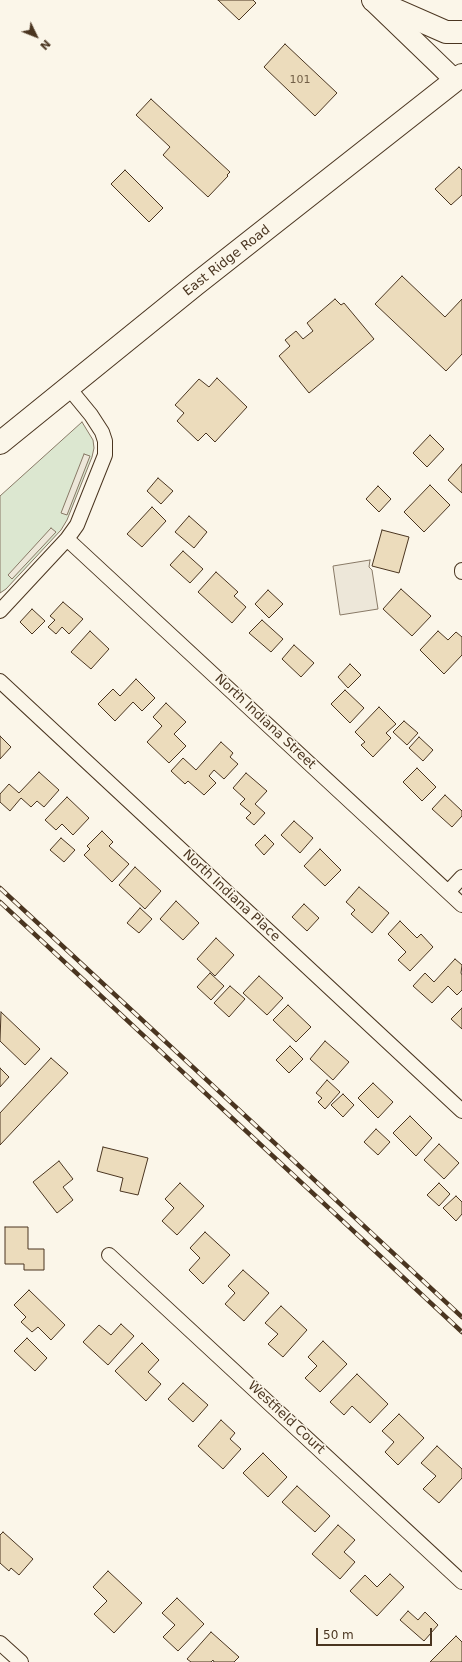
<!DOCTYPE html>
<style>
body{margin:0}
#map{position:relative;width:462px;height:1662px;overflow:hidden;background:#fbf6e9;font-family:"DejaVu Sans",sans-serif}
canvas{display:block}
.north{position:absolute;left:16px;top:16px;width:40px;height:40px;-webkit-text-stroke:3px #fbf6e9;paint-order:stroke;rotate:133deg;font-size:11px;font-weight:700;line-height:16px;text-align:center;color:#4a3520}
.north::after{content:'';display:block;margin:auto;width:14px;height:18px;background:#4a3520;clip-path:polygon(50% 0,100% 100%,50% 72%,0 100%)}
.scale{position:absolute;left:316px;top:1628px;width:116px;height:18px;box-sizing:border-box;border:2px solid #4a3520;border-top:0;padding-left:5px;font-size:12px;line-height:14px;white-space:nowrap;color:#4a3520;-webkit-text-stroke:3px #fbf6e9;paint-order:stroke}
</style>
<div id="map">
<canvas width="462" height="1662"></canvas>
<div class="north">N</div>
<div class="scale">50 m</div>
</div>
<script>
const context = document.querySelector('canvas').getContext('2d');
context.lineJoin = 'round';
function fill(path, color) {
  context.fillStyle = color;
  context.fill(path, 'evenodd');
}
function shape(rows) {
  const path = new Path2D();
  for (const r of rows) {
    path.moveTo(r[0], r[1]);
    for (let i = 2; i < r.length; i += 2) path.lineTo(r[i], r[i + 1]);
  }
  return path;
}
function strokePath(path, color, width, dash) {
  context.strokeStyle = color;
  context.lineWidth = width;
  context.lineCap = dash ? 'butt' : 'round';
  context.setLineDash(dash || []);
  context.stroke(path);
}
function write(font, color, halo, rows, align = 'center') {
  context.font = font + ' "DejaVu Sans",sans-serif';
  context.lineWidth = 3;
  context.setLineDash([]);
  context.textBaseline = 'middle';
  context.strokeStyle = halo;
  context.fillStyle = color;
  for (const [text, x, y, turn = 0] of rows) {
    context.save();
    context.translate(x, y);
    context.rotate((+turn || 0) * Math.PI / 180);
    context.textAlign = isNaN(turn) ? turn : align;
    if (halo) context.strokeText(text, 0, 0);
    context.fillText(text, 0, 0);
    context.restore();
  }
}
const green = shape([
 [82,422,93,440,94,448,92,457,67,520,61,530,6,589,0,593,0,496,82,422]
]);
fill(green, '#dce7d0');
strokePath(green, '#887966', 1);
const parking = shape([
 [84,454,90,456,67,515,61,513,84,454],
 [51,528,56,532,12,579,8,575,51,528],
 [370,560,369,567,372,570,378,609,340,615,333,566,370,560]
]);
fill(parking, '#ede7d9');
strokePath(parking, '#887966', 1);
const building = shape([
 [218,0,253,0,256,3,239,20,218,0],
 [285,44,337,93,315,116,264,67,285,44],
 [151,99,230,172,227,175,228,176,208,197,163,155,170,147,136,115,151,99],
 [459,167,462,170,462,195,451,205,435,189,459,167],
 [125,170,163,208,149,222,111,184,125,170],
 [402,276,445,317,462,299,462,354,446,371,375,304,402,276],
 [335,299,341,305,344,303,374,339,309,393,279,356,290,346,285,340,296,331,303,339,313,331,307,323,335,299],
 [217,378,247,407,215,442,206,433,198,441,177,421,184,413,175,405,199,379,209,387,217,378],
 [430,435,444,449,427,467,413,453,430,435],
 [462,464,462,493,448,480,462,464],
 [158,478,173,491,161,504,147,491,158,478],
 [430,485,450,505,424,532,404,512,430,485],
 [378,486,391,499,379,512,366,499,378,486],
 [152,507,166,521,142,547,127,534,152,507],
 [189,516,207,532,194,548,175,532,189,516],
 [382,530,409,537,399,573,372,566,382,530],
 [183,551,203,569,190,583,170,565,183,551],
 [216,572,238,592,234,596,246,607,232,623,198,592,216,572],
 [401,589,431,616,412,636,383,609,401,589],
 [268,590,283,604,269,618,255,604,268,590],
 [63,602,83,619,69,634,62,627,56,634,48,627,55,620,50,616,63,602],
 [32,609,45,621,32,634,20,622,32,609],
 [262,620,283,639,271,652,249,633,262,620],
 [90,631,109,649,91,669,71,652,90,631],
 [438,631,448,640,456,632,462,637,462,655,444,674,420,650,438,631],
 [294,645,314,663,301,677,282,659,294,645],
 [350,664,361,675,348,688,338,677,350,664],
 [136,679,155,698,142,711,133,702,115,721,98,704,113,689,120,696,136,679],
 [345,690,364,708,350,723,331,704,345,690],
 [166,703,186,722,174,734,186,746,169,763,147,742,162,726,153,717,166,703],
 [379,707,396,724,386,733,391,738,373,757,361,745,365,742,355,732,379,707],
 [404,721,418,733,407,745,393,732,404,721],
 [0,736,11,747,0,759,0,736],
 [419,737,433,750,423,761,409,748,419,737],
 [221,742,233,753,230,757,238,764,224,779,214,770,209,776,216,783,204,795,188,781,185,784,171,771,183,758,196,770,221,742],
 [417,768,436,787,422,801,403,782,417,768],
 [39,772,59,790,44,807,37,801,31,807,21,798,10,811,0,802,0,794,9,784,19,793,39,772],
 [246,773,267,791,255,804,265,813,254,825,246,818,251,813,240,804,245,799,233,788,246,773],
 [445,795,462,811,462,816,452,827,432,809,445,795],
 [67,797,89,818,73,835,62,824,56,830,45,820,67,797],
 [294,821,313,838,300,853,281,835,294,821],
 [102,831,113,842,109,846,129,864,112,882,84,855,90,849,87,846,102,831],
 [265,835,274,844,264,855,255,845,265,835],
 [61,838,75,850,64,862,50,850,61,838],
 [320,849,341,870,325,886,304,866,320,849],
 [135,867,161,891,145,909,119,885,135,867],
 [359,887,389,913,372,933,351,914,355,910,346,902,359,887],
 [176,901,199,923,183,940,160,919,176,901],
 [304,904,319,918,307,931,292,917,304,904],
 [140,908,152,919,139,933,127,923,140,908],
 [400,921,417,938,421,934,433,947,410,971,398,960,406,952,388,934,400,921],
 [216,938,234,955,215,976,197,959,216,938],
 [455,959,462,965,461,973,462,975,462,990,457,995,448,986,432,1003,413,986,425,973,434,982,455,959],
 [210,973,224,986,211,1000,197,987,210,973],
 [259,976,283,998,267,1015,243,993,259,976],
 [230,986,245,999,229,1017,214,1003,230,986],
 [288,1005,311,1027,296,1042,273,1020,288,1005],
 [462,1008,462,1029,451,1019,462,1008],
 [1,1012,40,1049,25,1065,0,1041,1,1012],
 [325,1041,349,1062,333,1080,310,1059,325,1041],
 [290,1046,303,1059,289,1073,276,1060,290,1046],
 [51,1058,68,1073,0,1145,0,1113,51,1058],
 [0,1068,9,1077,0,1087,0,1068],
 [327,1080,340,1092,325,1109,318,1102,322,1098,316,1093,327,1080],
 [373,1083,393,1102,378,1118,358,1098,373,1083],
 [343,1094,354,1105,343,1117,331,1105,343,1094],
 [410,1116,432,1138,416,1156,393,1133,410,1116],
 [376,1129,390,1142,378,1155,364,1142,376,1129],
 [439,1144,459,1163,444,1179,424,1160,439,1144],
 [103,1147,148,1158,138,1195,120,1191,123,1178,97,1171,103,1147],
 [59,1161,73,1179,63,1187,73,1200,57,1213,33,1182,59,1161],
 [180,1183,204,1206,177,1235,162,1221,174,1208,165,1199,180,1183],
 [439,1183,450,1194,439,1206,427,1195,439,1183],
 [456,1196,462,1202,462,1214,456,1221,443,1208,456,1196],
 [5,1227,28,1227,28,1249,44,1249,44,1270,24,1270,24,1264,5,1264,5,1227],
 [205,1232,230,1255,203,1284,189,1270,200,1258,190,1248,205,1232],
 [243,1270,269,1293,244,1321,225,1304,235,1293,228,1286,243,1270],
 [29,1290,65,1325,51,1340,38,1327,32,1332,21,1322,26,1317,14,1305,29,1290],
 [281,1306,307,1330,283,1357,268,1344,278,1334,265,1323,281,1306],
 [121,1324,134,1336,108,1365,83,1342,99,1325,111,1335,121,1324],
 [27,1338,47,1358,35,1371,14,1351,27,1338],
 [323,1341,347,1364,320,1392,305,1378,317,1366,308,1357,323,1341],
 [142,1343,159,1360,148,1372,161,1384,146,1401,115,1371,142,1343],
 [357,1374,388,1404,370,1423,352,1406,344,1415,330,1402,357,1374],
 [183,1383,208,1405,193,1422,168,1399,183,1383],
 [399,1414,424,1438,398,1465,385,1452,394,1442,382,1431,399,1414],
 [221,1420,235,1433,230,1439,241,1449,223,1469,198,1446,221,1420],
 [437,1446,462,1469,462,1478,439,1503,423,1489,436,1476,421,1463,437,1446],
 [263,1453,287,1477,268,1497,243,1473,263,1453],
 [297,1486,330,1516,315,1532,282,1502,297,1486],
 [338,1525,355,1540,344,1552,355,1562,340,1579,312,1554,338,1525],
 [3,1532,33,1559,19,1575,11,1568,9,1571,0,1563,0,1535,3,1532],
 [108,1571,142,1603,114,1633,94,1614,107,1601,93,1587,108,1571],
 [390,1574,404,1587,377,1616,350,1591,365,1575,377,1587,390,1574],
 [177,1598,204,1624,178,1651,163,1637,175,1625,162,1613,177,1598],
 [408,1611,418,1620,425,1612,438,1625,424,1641,400,1620,408,1611],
 [211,1632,239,1657,234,1662,214,1662,213,1660,211,1662,191,1662,187,1659,211,1632],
 [456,1636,462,1642,462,1662,430,1662,456,1636]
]);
fill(building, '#ecdcbc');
strokePath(building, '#4a3520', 1);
const street = shape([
 [67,539,462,905],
 [462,570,462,572],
 [0,611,67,539,77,525,105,455,105,441,102,432,91,415,68,387],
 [0,681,462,1111],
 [448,892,462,877],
 [109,1255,462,1582],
 [0,1643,21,1662]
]);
const secondary = shape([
 [373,1,455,80]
]);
const primary = shape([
 [373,0,446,32,462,32],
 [0,443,195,285,462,75]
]);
strokePath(street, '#4a3520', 16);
strokePath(secondary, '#4a3520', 22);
strokePath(primary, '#4a3520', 24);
strokePath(street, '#fbf6e9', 14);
strokePath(secondary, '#fbf6e9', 20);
strokePath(primary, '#fbf6e9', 22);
const rail = shape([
 [0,888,462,1317],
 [0,902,462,1332]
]);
strokePath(rail, '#4a3520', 4.5);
strokePath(rail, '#fbf6e9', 3, [9]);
write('11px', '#725f47', null, [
 ["101",300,80]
]);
write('13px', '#4a3520', '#fbf6e9', [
 ["East Ridge Road",227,261,-38],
 ["North Indiana Street",265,722,43],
 ["North Indiana Place",231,896,43],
 ["Westfield Court",286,1418,43]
]);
</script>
